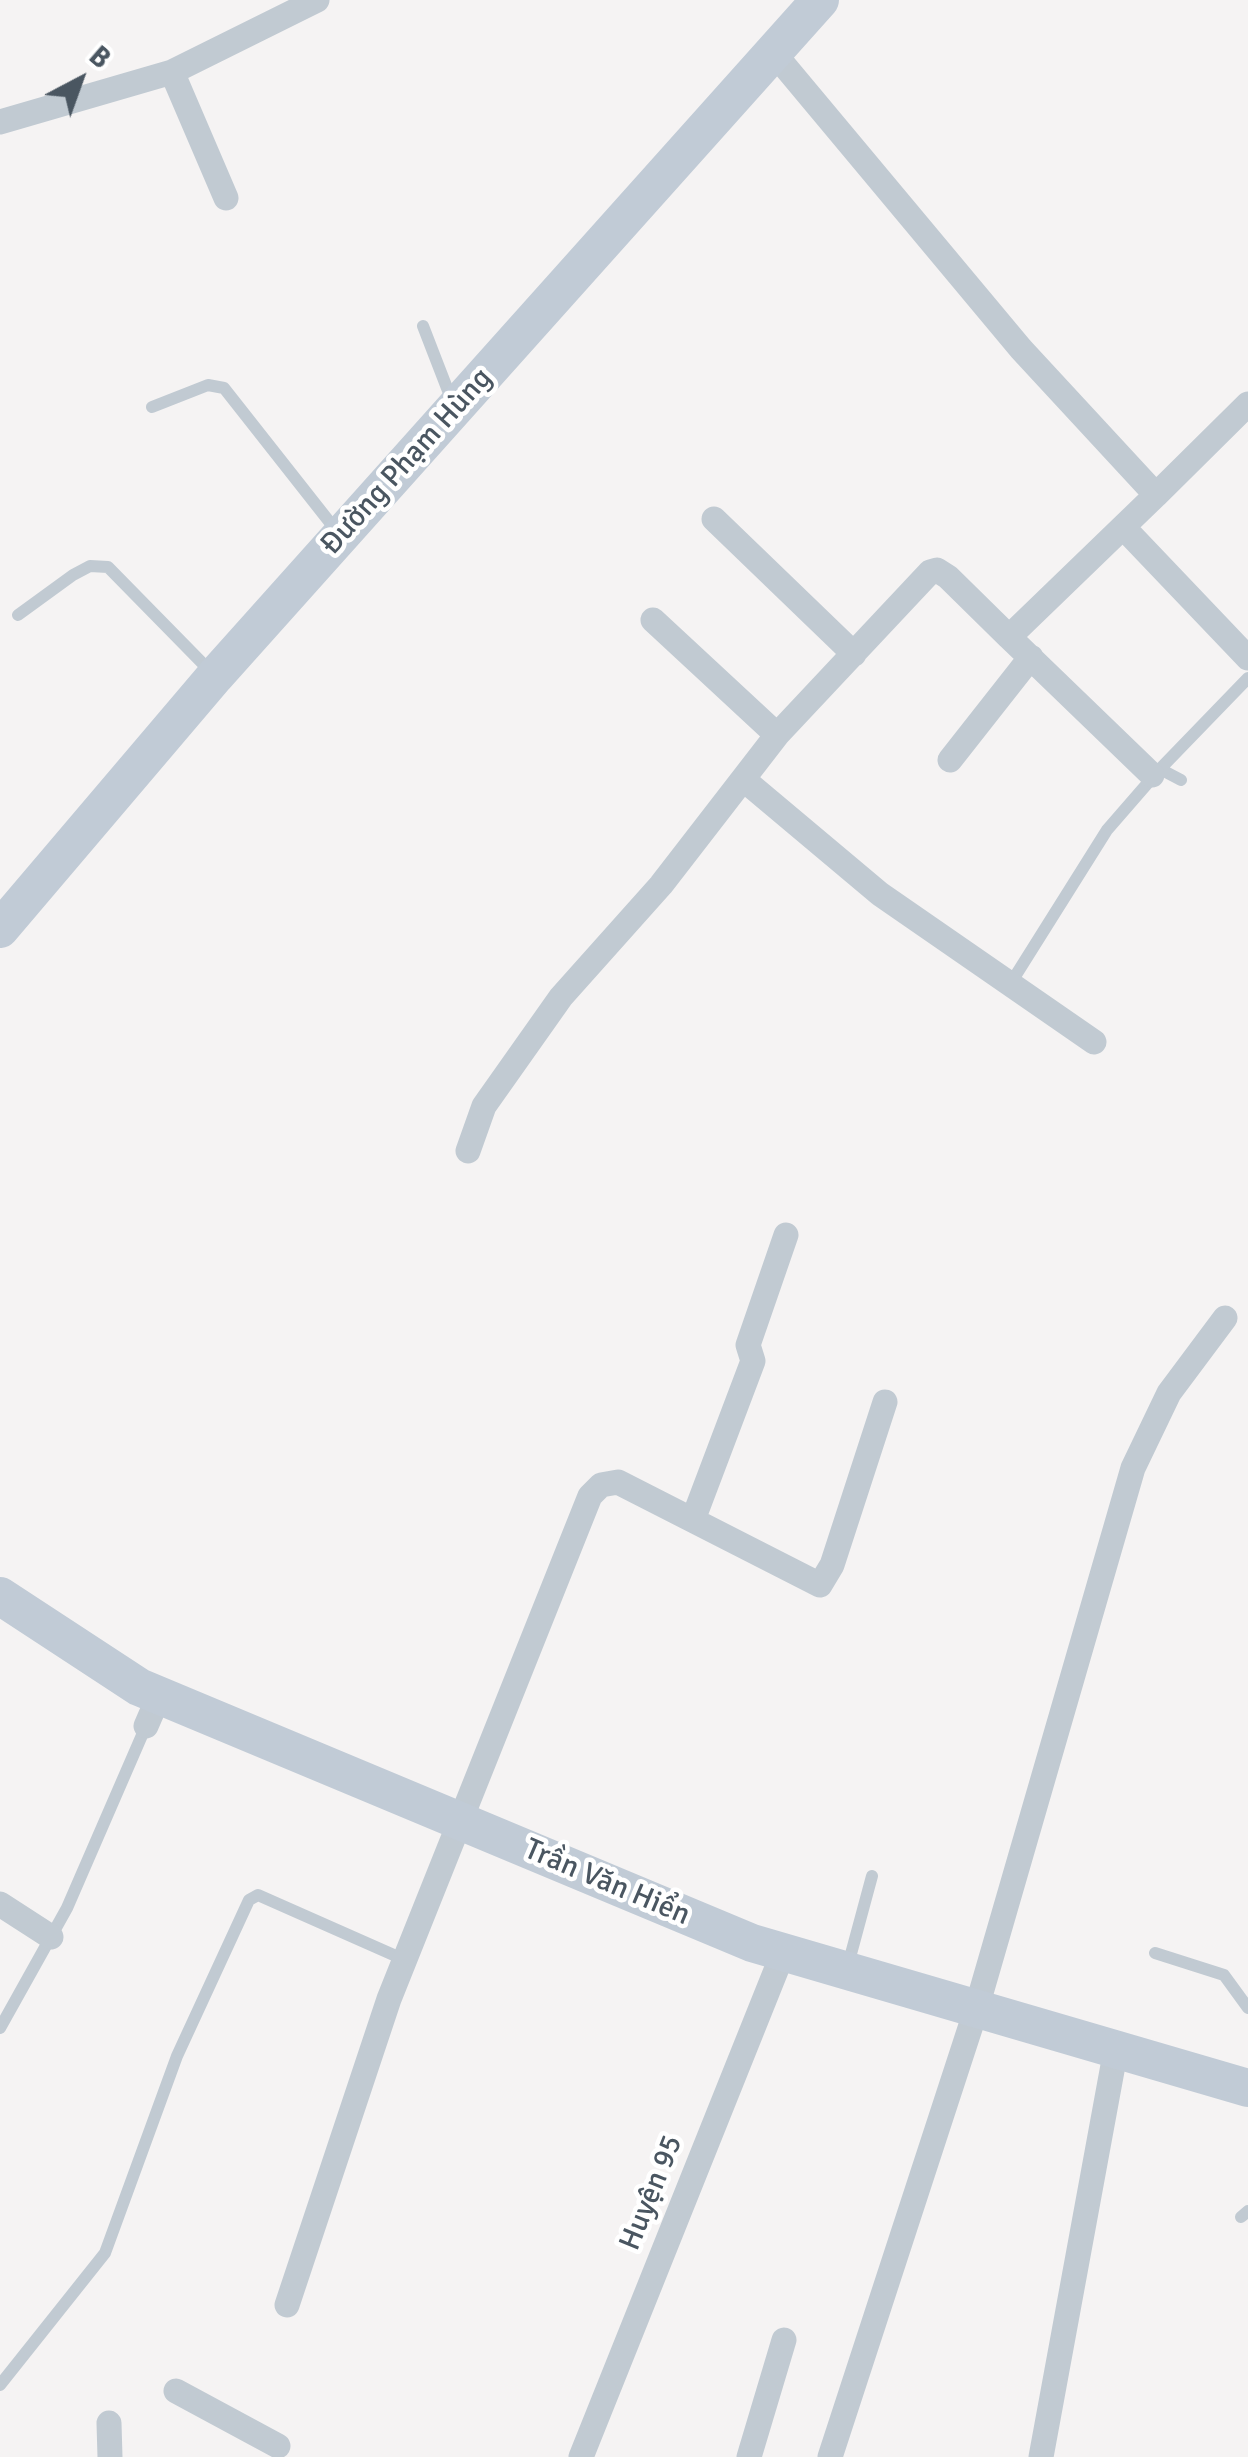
<!DOCTYPE html>
<meta charset="utf-8">
<style>
body{margin:0}
#map{position:relative;width:1248px;height:2457px;overflow:hidden;background:#f5f3f3;font-family:Signika,sans-serif}
canvas{display:block}
.north{position:absolute;left:30px;top:30px;width:100px;height:100px;-webkit-text-stroke:8px #fff;paint-order:stroke;rotate:41deg;font-size:28px;font-weight:700;line-height:40px;text-align:center;color:#4a5661}
.north::after{content:'';display:block;margin:auto;width:35px;height:45px;background:#4a5661;clip-path:polygon(50% 0,100% 100%,50% 72%,0 100%)}
</style>
<div id="map">
<canvas width="1248" height="2457"></canvas>
<div class="north">B</div>
</div>
<script>
const context = document.querySelector('canvas').getContext('2d');
context.lineJoin = 'round';
function shape(rows) {
  const path = new Path2D();
  for (const r of rows) {
    path.moveTo(r[0], r[1]);
    for (let i = 2; i < r.length; i += 2) path.lineTo(r[i], r[i + 1]);
  }
  return path;
}
function strokePath(path, color, width, dash) {
  context.strokeStyle = color;
  context.lineWidth = width;
  context.lineCap = dash ? 'butt' : 'round';
  context.setLineDash(dash || []);
  context.stroke(path);
}
function write(font, color, halo, rows, align = 'center') {
  context.font = font + ' Signika,sans-serif';
  context.lineWidth = 9;
  context.setLineDash([]);
  context.textBaseline = 'middle';
  context.strokeStyle = halo;
  context.fillStyle = color;
  for (const [text, x, y, turn = 0] of rows) {
    context.save();
    context.translate(x, y);
    context.rotate((+turn || 0) * Math.PI / 180);
    context.textAlign = isNaN(turn) ? turn : align;
    if (halo) context.strokeText(text, 0, 0);
    context.fillText(text, 0, 0);
    context.restore();
  }
}
strokePath(shape([
 [423,326,452,401],
 [152,407,208,385,224,388,339,534],
 [18,615,73,575,90,566,108,567,214,675],
 [1160,769,1248,678],
 [1009,986,1107,830,1160,769,1181,780],
 [1155,1953,1224,1975,1248,2008],
 [848,1965,872,1876],
 [0,2028,67,1908,146,1726],
 [1241,2217,1248,2211],
 [0,2385,105,2253,177,2056,249,1900,258,1895,405,1960]
]), '#c1cad2', 12);
strokePath(shape([
 [773,52,1021,349,1156,495,1248,404],
 [172,72,226,198],
 [0,122,172,72,317,0],
 [714,519,854,654],
 [1123,527,1248,658],
 [653,620,777,735],
 [1009,637,1152,775],
 [950,760,1031,657],
 [743,779,880,894,1094,1042],
 [468,1151,484,1106,561,997,661,885,777,735,930,572,937,570,948,577,1009,637,1156,495],
 [694,1517,753,1361,748,1345,786,1235],
 [146,1726,159,1696],
 [0,1904,51,1937],
 [287,2305,389,1999,590,1496,601,1485,618,1482,820,1585,832,1565,885,1402],
 [176,2391,278,2446],
 [109,2423,110,2457],
 [581,2457,783,1953],
 [749,2457,784,2340],
 [830,2457,976,2010,1133,1468,1169,1393,1225,1318],
 [1041,2457,1116,2049]
]), '#c1cad2', 25);
strokePath(shape([
 [0,929,215,676,820,0],
 [0,1596,139,1687,752,1943,1248,2088]
]), '#c1cbd6', 38);
write('30px', '#4a5661', '#fff', [
 ["Đường Phạm Hùng",407,462,-48],
 ["Trần Văn Hiển",607,1883,23],
 ["Huyện 95",652,2193,-68]
]);
</script>
